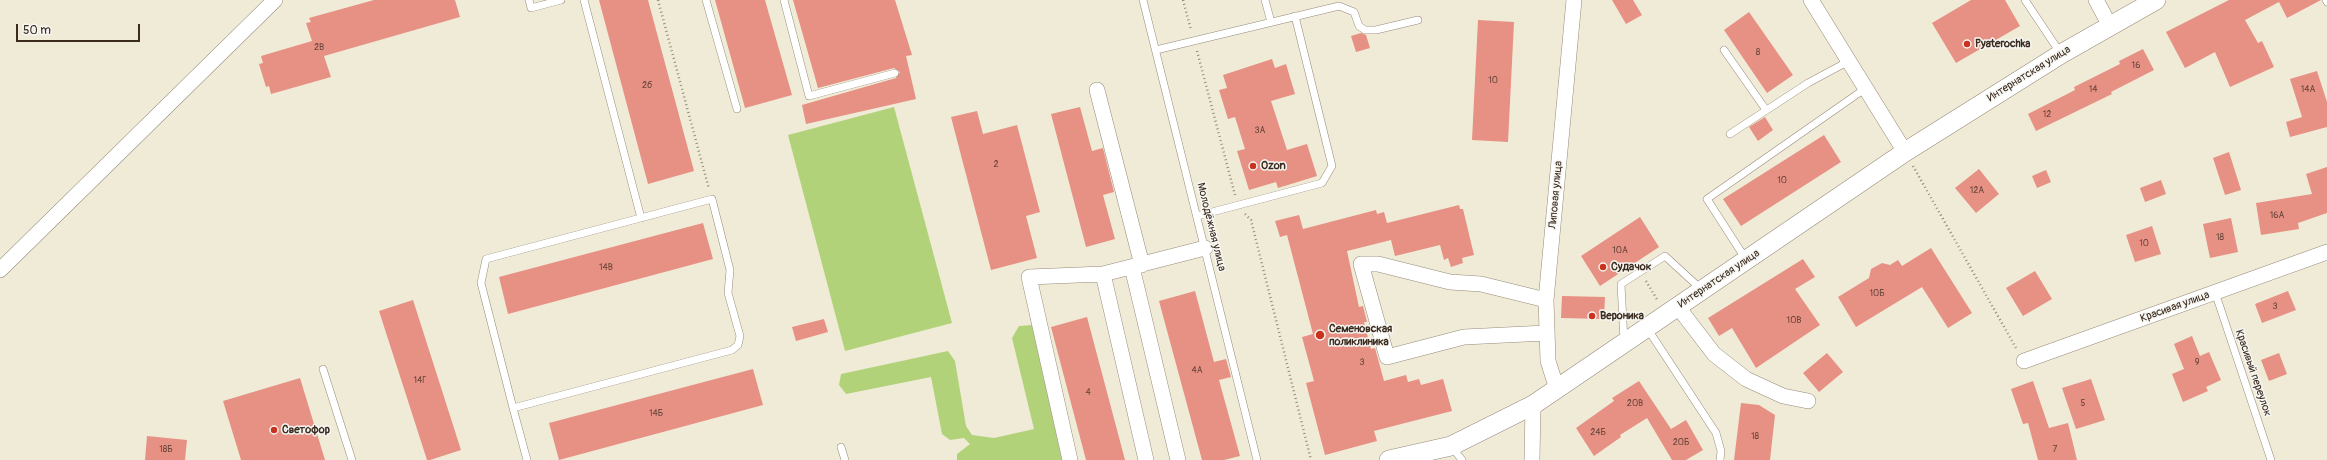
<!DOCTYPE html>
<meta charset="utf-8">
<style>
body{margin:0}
#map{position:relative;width:2327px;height:460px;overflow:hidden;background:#f0ebd7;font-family:Pangolin,sans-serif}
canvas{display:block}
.scale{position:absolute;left:16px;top:24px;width:124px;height:18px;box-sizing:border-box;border:2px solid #3b2a1e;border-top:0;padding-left:5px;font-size:12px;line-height:14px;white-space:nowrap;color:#3b2a1e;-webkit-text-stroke:3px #f6f6f2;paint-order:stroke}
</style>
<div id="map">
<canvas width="2327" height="460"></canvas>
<div class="scale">50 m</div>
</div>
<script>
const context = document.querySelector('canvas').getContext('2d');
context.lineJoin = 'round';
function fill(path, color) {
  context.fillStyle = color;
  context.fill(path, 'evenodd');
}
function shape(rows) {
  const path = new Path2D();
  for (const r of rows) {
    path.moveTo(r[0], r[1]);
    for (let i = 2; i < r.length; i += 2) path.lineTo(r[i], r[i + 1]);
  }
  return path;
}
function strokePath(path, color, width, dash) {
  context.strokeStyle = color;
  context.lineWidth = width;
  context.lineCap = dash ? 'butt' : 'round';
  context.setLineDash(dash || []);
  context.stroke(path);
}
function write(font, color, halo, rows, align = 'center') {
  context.font = font + ' Pangolin,sans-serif';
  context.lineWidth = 3;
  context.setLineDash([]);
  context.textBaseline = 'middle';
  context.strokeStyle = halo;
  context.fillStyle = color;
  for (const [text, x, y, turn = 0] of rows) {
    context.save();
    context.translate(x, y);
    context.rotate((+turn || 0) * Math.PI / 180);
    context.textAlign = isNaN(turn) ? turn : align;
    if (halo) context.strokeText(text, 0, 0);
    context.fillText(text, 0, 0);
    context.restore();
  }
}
fill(shape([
 [894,107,952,323,845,351,788,135],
 [1032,325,1062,460,957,460,957,454,970,444,964,438,950,440,942,434,931,377,846,394,839,385,841,374,948,351,955,361,966,426,972,435,994,438,1034,429,1012,338,1019,326]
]), '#b2d27a');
fill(shape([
 [374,0,455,0,460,17,324,56,331,77,271,94,269,86,266,87,259,64,263,63,261,56,312,41,306,23,311,22,309,18],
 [599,0,648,0,694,171,648,184],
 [715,0,765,0,792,95,745,108],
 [793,0,895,0,912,55,906,56,916,99,806,124,802,105,896,78,900,72,894,68,818,88],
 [1612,0,1633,0,1642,15,1626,24],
 [1971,0,2005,0,2020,26,1956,63,1932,23],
 [2229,0,2321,0,2287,18,2279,2,2245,20,2258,43,2262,41,2274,67,2230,87,2215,52,2185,68,2166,32],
 [1749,12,1793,75,1767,93,1724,30],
 [1478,20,1514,22,1508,142,1472,140],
 [1361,33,1366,35,1370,48,1356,52,1351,36],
 [2143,49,2154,70,2111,92,2112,94,2036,131,2028,114,2075,90,2074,87,2120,64,2119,61],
 [1272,59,1275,68,1286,64,1295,94,1271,101,1287,150,1307,144,1317,176,1278,188,1276,182,1249,190,1237,151,1245,149,1235,117,1228,119,1219,90,1227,88,1223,75],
 [2317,71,2327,102,2327,127,2290,137,2286,122,2302,117,2290,79],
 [1080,107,1092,151,1103,148,1114,192,1103,195,1115,239,1086,247,1051,114],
 [977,111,983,134,1017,125,1040,212,1026,216,1037,258,991,270,951,117],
 [1765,117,1773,130,1758,141,1749,127],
 [1824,135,1841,162,1741,226,1723,199],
 [2229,152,2241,190,2225,195,2213,158],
 [2327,167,2327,213,2298,223,2299,229,2261,235,2256,203,2312,194,2306,174],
 [1979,169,1999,194,1976,213,1955,188],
 [2046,170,2051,182,2037,188,2032,176],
 [2161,180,2166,194,2145,202,2140,188],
 [1459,205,1460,209,1463,209,1474,255,1462,258,1463,263,1451,267,1448,258,1444,260,1440,245,1395,256,1391,240,1347,251,1359,307,1363,306,1367,322,1364,322,1371,349,1375,348,1384,381,1406,375,1408,382,1419,379,1421,385,1443,379,1452,411,1374,431,1377,441,1325,455,1306,383,1314,381,1302,337,1313,334,1287,235,1280,237,1275,221,1299,215,1303,229,1376,210,1377,214,1384,212,1387,223],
 [1640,217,1659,247,1600,286,1581,256],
 [2231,218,2238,252,2210,258,2203,224],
 [703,223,713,259,508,314,499,277],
 [2152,226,2161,254,2135,262,2126,235],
 [1931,248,1972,313,1948,328,1922,287,1856,327,1838,297,1869,278,1871,269,1882,263,1890,265,1898,260,1902,266],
 [1803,259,1815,277,1795,289,1820,325,1756,368,1732,328,1719,336,1708,318],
 [2035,271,2052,299,2023,316,2006,288],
 [1195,291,1214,362,1226,359,1231,377,1219,380,1240,456,1224,460,1202,460,1159,301],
 [2288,291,2296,310,2262,323,2255,304],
 [1562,296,1605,297,1604,319,1561,318],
 [413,300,461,450,430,460,427,460,379,311],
 [1087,317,1125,460,1086,460,1051,327],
 [824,319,828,332,796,341,792,327],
 [2192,336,2200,356,2209,352,2221,380,2206,387,2208,391,2183,402,2172,374,2184,369,2174,344],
 [1827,353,1843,372,1819,392,1803,373],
 [2279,353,2287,374,2269,381,2261,360],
 [753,369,763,405,559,460,549,423],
 [300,378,325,460,241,460,223,401],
 [2091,379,2105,420,2076,429,2062,388],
 [1639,381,1671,429,1686,420,1703,450,1686,460,1672,460,1647,418,1620,435,1621,437,1594,456,1576,428,1614,401,1612,398],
 [2033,381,2049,428,2068,423,2077,460,2038,460,2028,423,2023,424,2011,389],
 [1741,403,1759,405,1775,415,1770,460,1734,460],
 [147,436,187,440,185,460,145,460]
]), '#e79084');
const service = shape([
 [529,0,531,8,561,0],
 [584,0,641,218],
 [706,0,737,109],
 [784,0,809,96,895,73],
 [1143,0,1257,460],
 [1265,0,1271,22],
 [2025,0,2061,54],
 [2326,0,2327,2],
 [1156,50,1339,6,1354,12,1359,26,1365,30,1376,30,1418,20],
 [1724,50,1766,110],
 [1730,134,1808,83,1849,61],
 [1197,216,1322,183,1332,166,1295,16],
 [1745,258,1707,199,1866,88],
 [2215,292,2271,460],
 [1647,328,1716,433,1721,451,1720,460],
 [1624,341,1621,284,1665,256,1701,289],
 [323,369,352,460],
 [513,408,732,350,738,345,740,336,728,293,730,270,712,199,486,259,481,283,513,408,527,460],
 [1451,446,1462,460],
 [841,447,845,460]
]);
const minor = shape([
 [1811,0,1905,152],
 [2096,0,2110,26],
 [1097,90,1142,265],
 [1132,267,1178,460],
 [0,270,275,0],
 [1103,274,1205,248],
 [1546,300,1481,284,1450,282,1378,264,1361,264,1387,357,1464,337,1546,333],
 [1678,307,1714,354,1746,379,1783,396,1808,401],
 [2024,361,2327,252],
 [1557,389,1548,361,1546,300,1574,0],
 [1070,460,1029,277,1103,274,1146,460],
 [1532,460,1533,405]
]);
const tertiary = shape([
 [1389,460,1451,446,1533,405,1905,152,2061,54,2156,0]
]);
strokePath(service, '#968a7a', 8);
strokePath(minor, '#968a7a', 16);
strokePath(tertiary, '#968a7a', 20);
strokePath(shape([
 [658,0,709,189],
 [1183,0,1191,30],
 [1197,51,1235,195],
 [1913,166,2016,348],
 [1245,214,1251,220,1311,460],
 [1646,281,1658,301]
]), '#968a7a', 2.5, [1, 3]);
strokePath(service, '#fff', 7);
strokePath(minor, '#fff', 15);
strokePath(tertiary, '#fff', 19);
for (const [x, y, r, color] of [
 [1967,44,4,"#c8321e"],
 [1253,166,4,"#c8321e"],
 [1603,267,4,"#c8321e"],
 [1592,316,4,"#c8321e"],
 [1320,335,5,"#c8321e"],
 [274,430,4,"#c8321e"]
]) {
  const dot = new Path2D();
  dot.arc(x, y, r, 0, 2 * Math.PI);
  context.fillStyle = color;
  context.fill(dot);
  strokePath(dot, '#f6f6f2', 1.5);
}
write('9px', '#664438', null, [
 ["2В",319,48],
 ["8",1758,53],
 ["16",2136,66],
 ["10",1493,81],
 ["2б",647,86],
 ["14",2093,90],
 ["14А",2308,90],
 ["12",2047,115],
 ["3А",1260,131],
 ["2",996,165],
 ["10",1782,181],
 ["12А",1977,191],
 ["16А",2277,216],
 ["18",2220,238],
 ["10",2144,244],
 ["10А",1620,251],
 ["14В",606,268],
 ["10Б",1877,294],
 ["3",2275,307],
 ["10В",1794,321],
 ["3",1362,363],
 ["9",2197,363],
 ["4А",1197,371],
 ["14Г",420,381],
 ["4",1088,393],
 ["20В",1635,404],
 ["5",2083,404],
 ["14Б",656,414],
 ["24Б",1598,433],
 ["18",1755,437],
 ["20Б",1681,443],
 ["18Б",166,450],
 ["7",2055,450]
]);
write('bold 11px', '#3b2a1e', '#f6f6f2', [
 ["Pyaterochka",1975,44],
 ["Ozon",1261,166],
 ["Судачок",1611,267],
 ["Вероника",1600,316],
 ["Семеновская",1329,329],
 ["поликлиника",1329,342],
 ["Светофор",282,430]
], 'left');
write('11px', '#3b2a1e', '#f6f6f2', [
 ["Интернатская улица",2029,74,-32],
 ["Липовая улица",1556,195,-85],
 ["Молодёжная улица",1211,227,76],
 ["Интернатская улица",1719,279,-34],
 ["Красивая улица",2175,307,-20],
 ["Красивый переулок",2253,373,71]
]);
</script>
